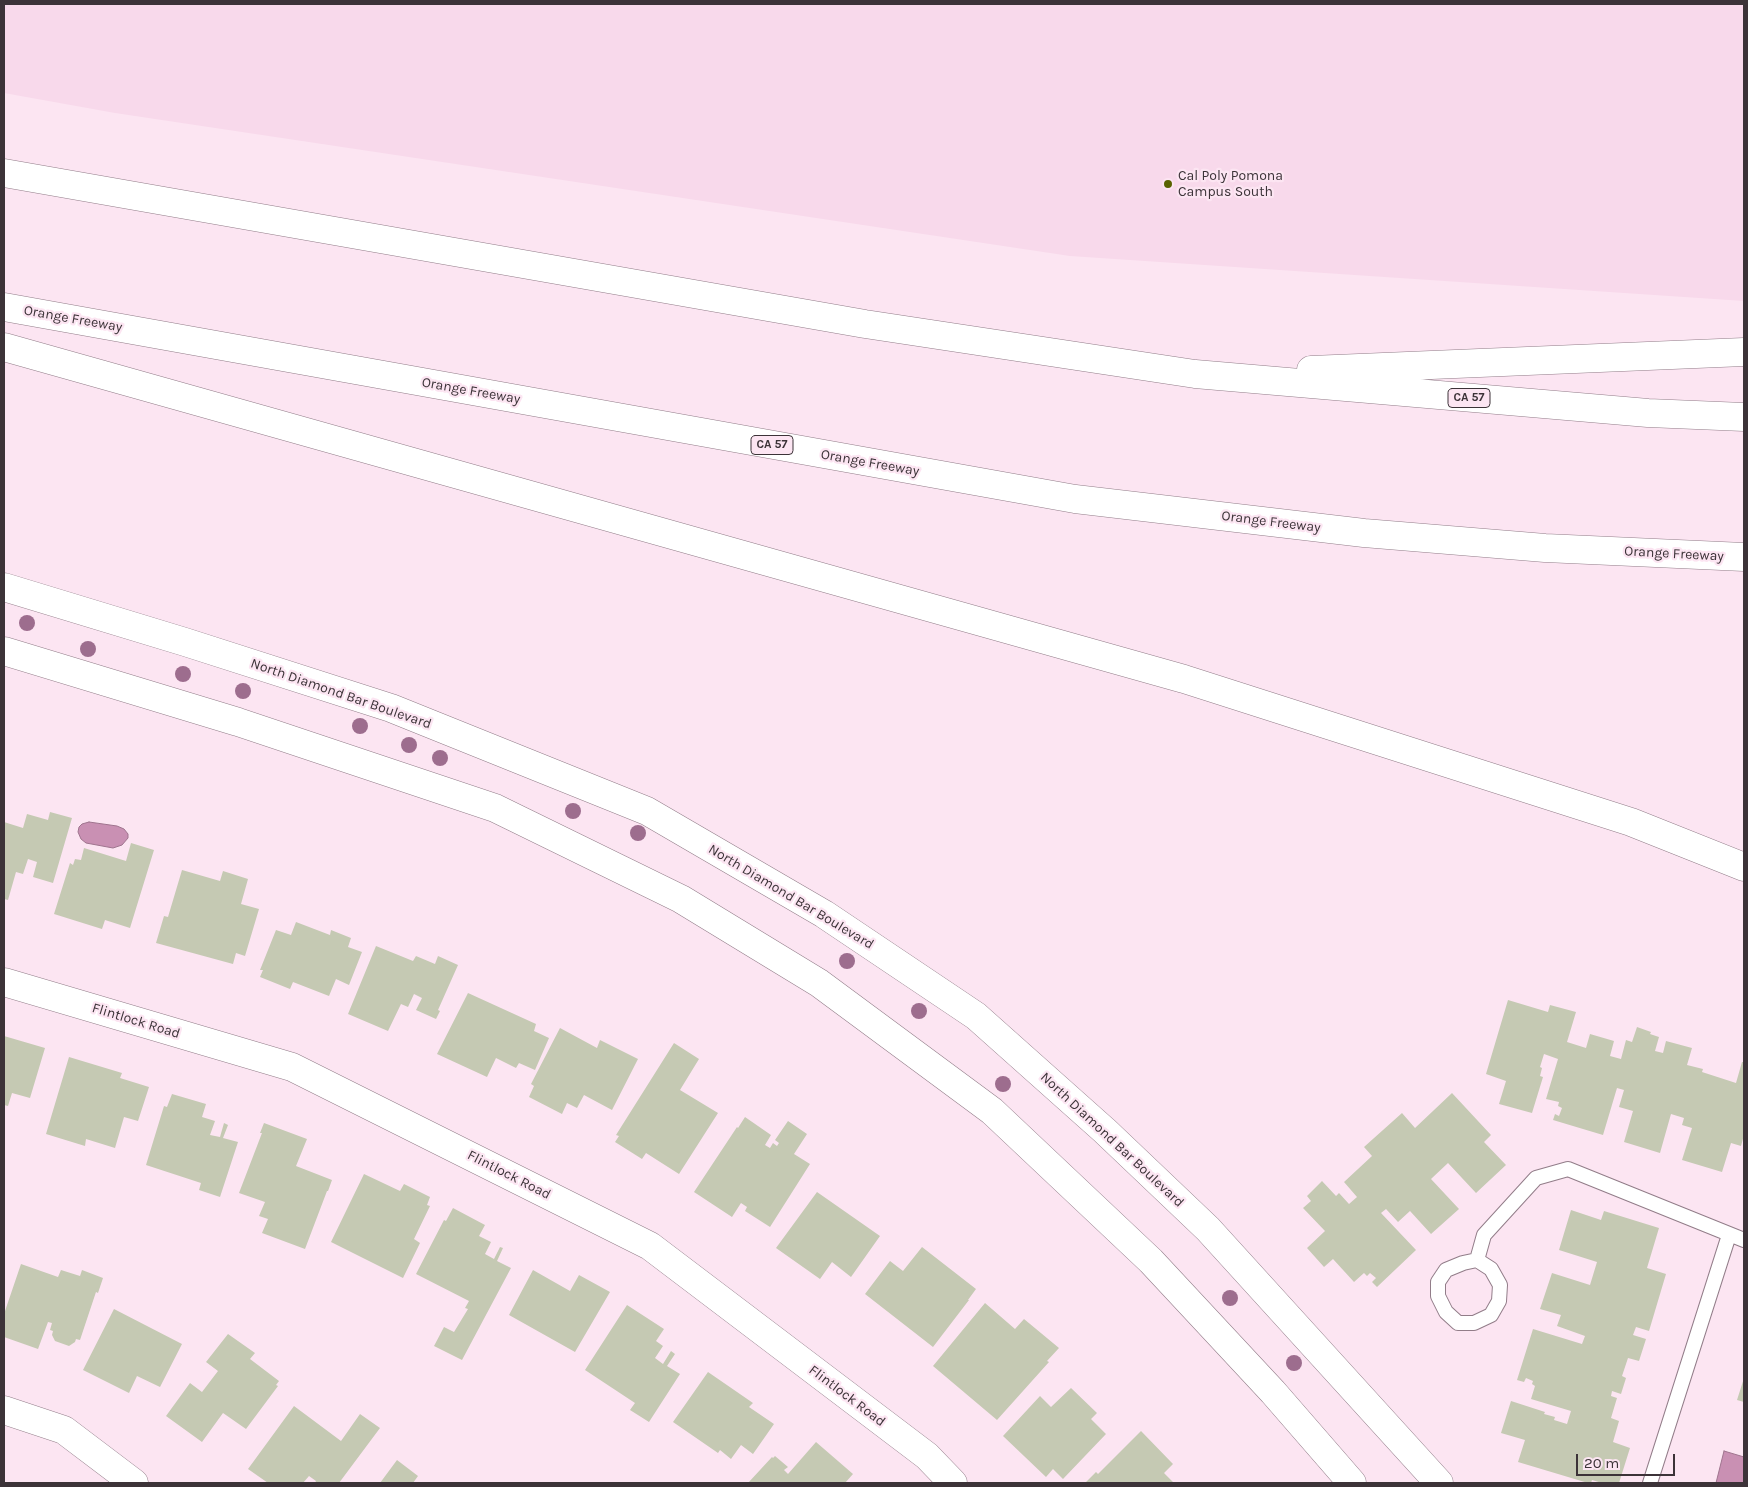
<!DOCTYPE html>
<style>
body{margin:0}
#map{position:relative;width:1748px;height:1487px;overflow:hidden;background:#fce5f2;font-family:Karla,sans-serif}
canvas{display:block}
.frame{position:absolute;inset:0;border:5px solid #3c3338;pointer-events:none}
.scale{position:absolute;left:1576px;top:1454px;width:99px;height:22px;box-sizing:border-box;border:2px solid #3c3338;border-top:0;padding-left:6px;font-size:15px;line-height:18px;white-space:nowrap;color:#3c3338;-webkit-text-stroke:4px #fce5f2;paint-order:stroke}
</style>
<div id="map">
<canvas width="1748" height="1487"></canvas>
<div class="frame"></div>
<div class="scale">20 m</div>
</div>
<script>
const context = document.querySelector('canvas').getContext('2d');
context.lineJoin = 'round';
function fill(path, color) {
  context.fillStyle = color;
  context.fill(path, 'evenodd');
}
function shape(rows) {
  const path = new Path2D();
  for (const r of rows) {
    path.moveTo(r[0], r[1]);
    for (let i = 2; i < r.length; i += 2) path.lineTo(r[i], r[i + 1]);
  }
  return path;
}
function strokePath(path, color, width, dash) {
  context.strokeStyle = color;
  context.lineWidth = width;
  context.lineCap = dash ? 'butt' : 'round';
  context.setLineDash(dash || []);
  context.stroke(path);
}
function write(font, color, halo, rows, align = 'center') {
  context.font = font + ' Karla,sans-serif';
  context.lineWidth = 4.5;
  context.setLineDash([]);
  context.textBaseline = 'middle';
  context.strokeStyle = halo;
  context.fillStyle = color;
  for (const [text, x, y, turn = 0] of rows) {
    context.save();
    context.translate(x, y);
    context.rotate((+turn || 0) * Math.PI / 180);
    context.textAlign = isNaN(turn) ? turn : align;
    if (halo) context.strokeText(text, 0, 0);
    context.fillText(text, 0, 0);
    context.restore();
  }
}
fill(shape([
 [4,4,1744,4,1744,301,1070,256,115,113,4,93]
]), '#f8d9eb');
const water = shape([
 [89,822,117,826,124,829,128,834,128,838,122,845,113,848,86,843,81,839,78,832,79,827,82,824,89,822],
 [1724,1451,1744,1457,1744,1483,1716,1483,1724,1451]
]);
fill(water, '#c990b3');
strokePath(water, '#9f748e', 1);
fill(shape([
 [50,812,72,818,53,883,33,877,37,862,28,859,23,874,16,872,8,900,4,899,4,822,23,828,27,814,48,820],
 [131,843,154,850,130,928,105,920,102,929,54,914,70,863,73,865,75,859,81,860,84,848,126,861],
 [182,870,220,881,223,871,248,879,241,904,259,909,245,956,236,953,233,964,156,943,164,916,168,917],
 [296,922,330,935,331,930,351,938,348,947,362,952,349,985,336,979,329,996,293,982,290,989,260,977,263,970,260,970,276,930,291,935],
 [376,946,413,961,416,956,435,964,438,956,458,965,438,1010,440,1011,436,1019,416,1010,422,998,414,994,408,1007,401,1004,388,1031,348,1014],
 [468,993,536,1024,534,1031,549,1038,535,1070,519,1063,516,1068,496,1058,487,1077,437,1054],
 [1508,1000,1548,1012,1550,1005,1576,1012,1567,1042,1586,1048,1590,1034,1614,1041,1610,1056,1621,1059,1626,1040,1632,1042,1637,1027,1651,1032,1650,1034,1659,1037,1655,1051,1663,1053,1666,1041,1692,1048,1687,1065,1703,1069,1702,1072,1736,1083,1742,1062,1744,1062,1744,1135,1741,1146,1731,1143,1722,1172,1682,1160,1692,1128,1682,1125,1684,1118,1671,1114,1660,1153,1624,1142,1633,1111,1619,1107,1624,1090,1617,1088,1603,1135,1553,1120,1555,1114,1559,1116,1562,1108,1558,1106,1559,1102,1546,1099,1558,1059,1544,1054,1540,1067,1542,1068,1540,1076,1543,1077,1532,1113,1499,1104,1506,1081,1486,1074],
 [560,1028,597,1048,600,1040,638,1059,612,1110,584,1095,577,1108,567,1103,562,1114,529,1097,534,1086,531,1084],
 [4,1036,45,1048,30,1098,12,1093,8,1106,4,1105],
 [674,1043,699,1059,680,1090,718,1113,679,1174,646,1153,642,1159,615,1142,619,1136,616,1135],
 [69,1057,122,1073,120,1078,149,1087,138,1121,124,1117,115,1148,86,1139,85,1146,46,1134],
 [1452,1093,1491,1135,1484,1142,1506,1165,1476,1193,1448,1163,1431,1179,1459,1209,1431,1234,1410,1211,1398,1222,1386,1209,1381,1213,1416,1250,1377,1287,1372,1282,1376,1278,1370,1273,1367,1276,1364,1273,1354,1282,1333,1259,1324,1267,1307,1248,1325,1231,1303,1208,1311,1201,1307,1196,1322,1181,1336,1196,1339,1193,1349,1204,1357,1197,1344,1182,1372,1156,1364,1147,1402,1113,1415,1128],
 [172,1094,206,1104,202,1117,215,1121,210,1135,220,1137,224,1123,228,1125,223,1138,238,1142,220,1197,199,1190,201,1183,146,1165,164,1106,167,1107],
 [745,1117,771,1135,765,1145,770,1148,773,1143,777,1146,779,1143,775,1140,788,1121,807,1134,794,1154,810,1164,770,1227,745,1211,747,1207,741,1203,732,1217,694,1192,737,1127,738,1128],
 [264,1123,307,1139,296,1166,332,1180,328,1191,327,1191,305,1249,262,1233,268,1219,259,1216,265,1202,239,1193,262,1133,260,1133],
 [364,1174,400,1191,404,1184,430,1197,427,1205,430,1206,414,1239,420,1243,403,1278,331,1242],
 [817,1192,880,1236,851,1277,832,1262,820,1279,776,1248],
 [453,1208,485,1225,479,1236,491,1242,485,1254,494,1259,500,1247,503,1248,497,1261,511,1268,462,1360,434,1346,444,1327,454,1332,468,1309,465,1308,469,1301,416,1274,444,1220,446,1221],
 [1571,1210,1601,1220,1604,1211,1659,1228,1647,1268,1666,1274,1649,1331,1636,1327,1633,1335,1646,1339,1639,1361,1628,1358,1622,1376,1626,1378,1621,1394,1612,1391,1611,1396,1617,1398,1611,1418,1619,1421,1613,1442,1630,1448,1619,1483,1602,1483,1592,1480,1591,1483,1588,1483,1518,1462,1525,1440,1501,1433,1511,1401,1545,1412,1544,1414,1555,1417,1554,1420,1567,1424,1571,1411,1531,1399,1535,1386,1532,1384,1533,1381,1526,1378,1524,1382,1517,1380,1533,1329,1582,1344,1585,1336,1557,1326,1561,1315,1540,1309,1552,1273,1590,1285,1597,1262,1559,1250],
 [922,1247,976,1289,968,1300,969,1300,933,1347,865,1294,890,1261,903,1271],
 [21,1264,58,1277,61,1270,80,1276,82,1270,103,1278,98,1293,96,1292,80,1340,76,1339,75,1342,69,1346,55,1341,52,1335,53,1331,50,1330,52,1323,48,1322,38,1349,4,1337,4,1314],
 [533,1270,570,1291,579,1275,610,1292,575,1352,509,1315],
 [985,1303,1015,1329,1024,1319,1059,1348,1047,1361,1049,1362,997,1420,933,1366],
 [627,1305,664,1329,656,1341,663,1346,655,1358,663,1364,671,1351,675,1354,667,1366,680,1374,649,1422,630,1410,635,1403,585,1370],
 [114,1309,182,1344,160,1387,137,1376,129,1393,83,1370],
 [228,1334,255,1353,250,1359,279,1381,276,1385,278,1386,246,1429,223,1413,202,1442,166,1416,190,1383,202,1392,218,1371,206,1362],
 [708,1372,753,1403,749,1407,774,1424,753,1454,741,1445,731,1459,720,1450,718,1453,673,1422],
 [1744,1378,1744,1402,1737,1400],
 [1071,1388,1097,1413,1091,1419,1106,1434,1063,1479,1053,1469,1046,1477,1003,1436,1040,1396,1051,1407],
 [294,1406,341,1441,360,1414,380,1428,339,1483,315,1483,316,1481,309,1476,303,1483,268,1483,248,1469],
 [1141,1431,1173,1464,1164,1473,1174,1483,1085,1483,1096,1472,1098,1474],
 [816,1442,853,1474,845,1483,748,1483,772,1457,773,1458,775,1456,788,1467,784,1470,788,1474],
 [397,1460,418,1476,413,1483,380,1483]
]), '#c5c9b3');
const service = shape([
 [1477,1260,1484,1235,1536,1178,1568,1169,1744,1240],
 [1477,1260,1491,1269,1500,1285,1499,1301,1491,1315,1474,1323,1458,1323,1446,1312,1438,1296,1438,1282,1446,1270,1463,1263,1477,1260],
 [1650,1483,1729,1235]
]);
const minor = shape([
 [4,982,292,1067,650,1246,927,1456,953,1483],
 [4,1410,64,1430,134,1483]
]);
const secondary = shape([
 [4,587,185,642,391,708,647,811,824,914,976,1016,1105,1131,1208,1229,1439,1483],
 [4,651,238,722,495,808,681,899,819,983,992,1111,1151,1261,1273,1392,1352,1483]
]);
const motorway = shape([
 [4,173,865,324,1195,374,1648,413,1744,417],
 [4,307,1075,499,1364,533,1545,548,1744,557],
 [4,347,1184,679,1631,822,1744,867],
 [1311,370,1744,352]
]);
strokePath(service, '#927d89', 16);
strokePath(minor, '#927d89', 29);
strokePath(secondary, '#927d89', 29);
strokePath(motorway, '#927d89', 29);
strokePath(service, '#fff', 14);
strokePath(minor, '#fff', 28);
strokePath(secondary, '#fff', 28);
strokePath(motorway, '#fff', 28);
context.fillStyle = '#9d6d8e';
for (const [x, y] of [
 [27,623],
 [88,649],
 [183,674],
 [243,691],
 [360,726],
 [409,745],
 [440,758],
 [573,811],
 [638,833],
 [847,961],
 [919,1011],
 [1003,1084],
 [1230,1298],
 [1294,1363]
]) {
  context.beginPath();
  context.arc(x, y, 8, 0, 2 * Math.PI);
  context.fill();
}
for (const [x, y, r, color] of [
 [1168,184,5,"#596200"]
]) {
  const dot = new Path2D();
  dot.arc(x, y, r, 0, 2 * Math.PI);
  context.fillStyle = color;
  context.fill(dot);
  strokePath(dot, '#fce5f2', 2);
}
for (const [x, y, w] of [
 [1469,398,42],
 [772,445,42]
]) {
  const box = new Path2D();
  box.roundRect(x - w / 2, y - 9.5, w, 19, 4);
  context.fillStyle = '#fce5f2';
  context.fill(box);
  strokePath(box, '#3c3338', 1);
}
write('bold 12px', '#3c3338', null, [
 ["CA 57",1469,398],
 ["CA 57",772,445]
]);
write('14px', '#3c3338', '#fce5f2', [
 ["Cal Poly Pomona",1178,176],
 ["Campus South",1178,192]
], 'left');
write('14px', '#3c3338', '#fce5f2', [
 ["Orange Freeway",73,319,10],
 ["Orange Freeway",471,391,10],
 ["Orange Freeway",870,463,10],
 ["Orange Freeway",1271,522,7],
 ["Orange Freeway",1674,554,3],
 ["North Diamond Bar Boulevard",341,694,19],
 ["North Diamond Bar Boulevard",791,897,31],
 ["Flintlock Road",136,1021,17],
 ["North Diamond Bar Boulevard",1112,1140,43],
 ["Flintlock Road",509,1175,27],
 ["Flintlock Road",847,1396,37]
]);
</script>
